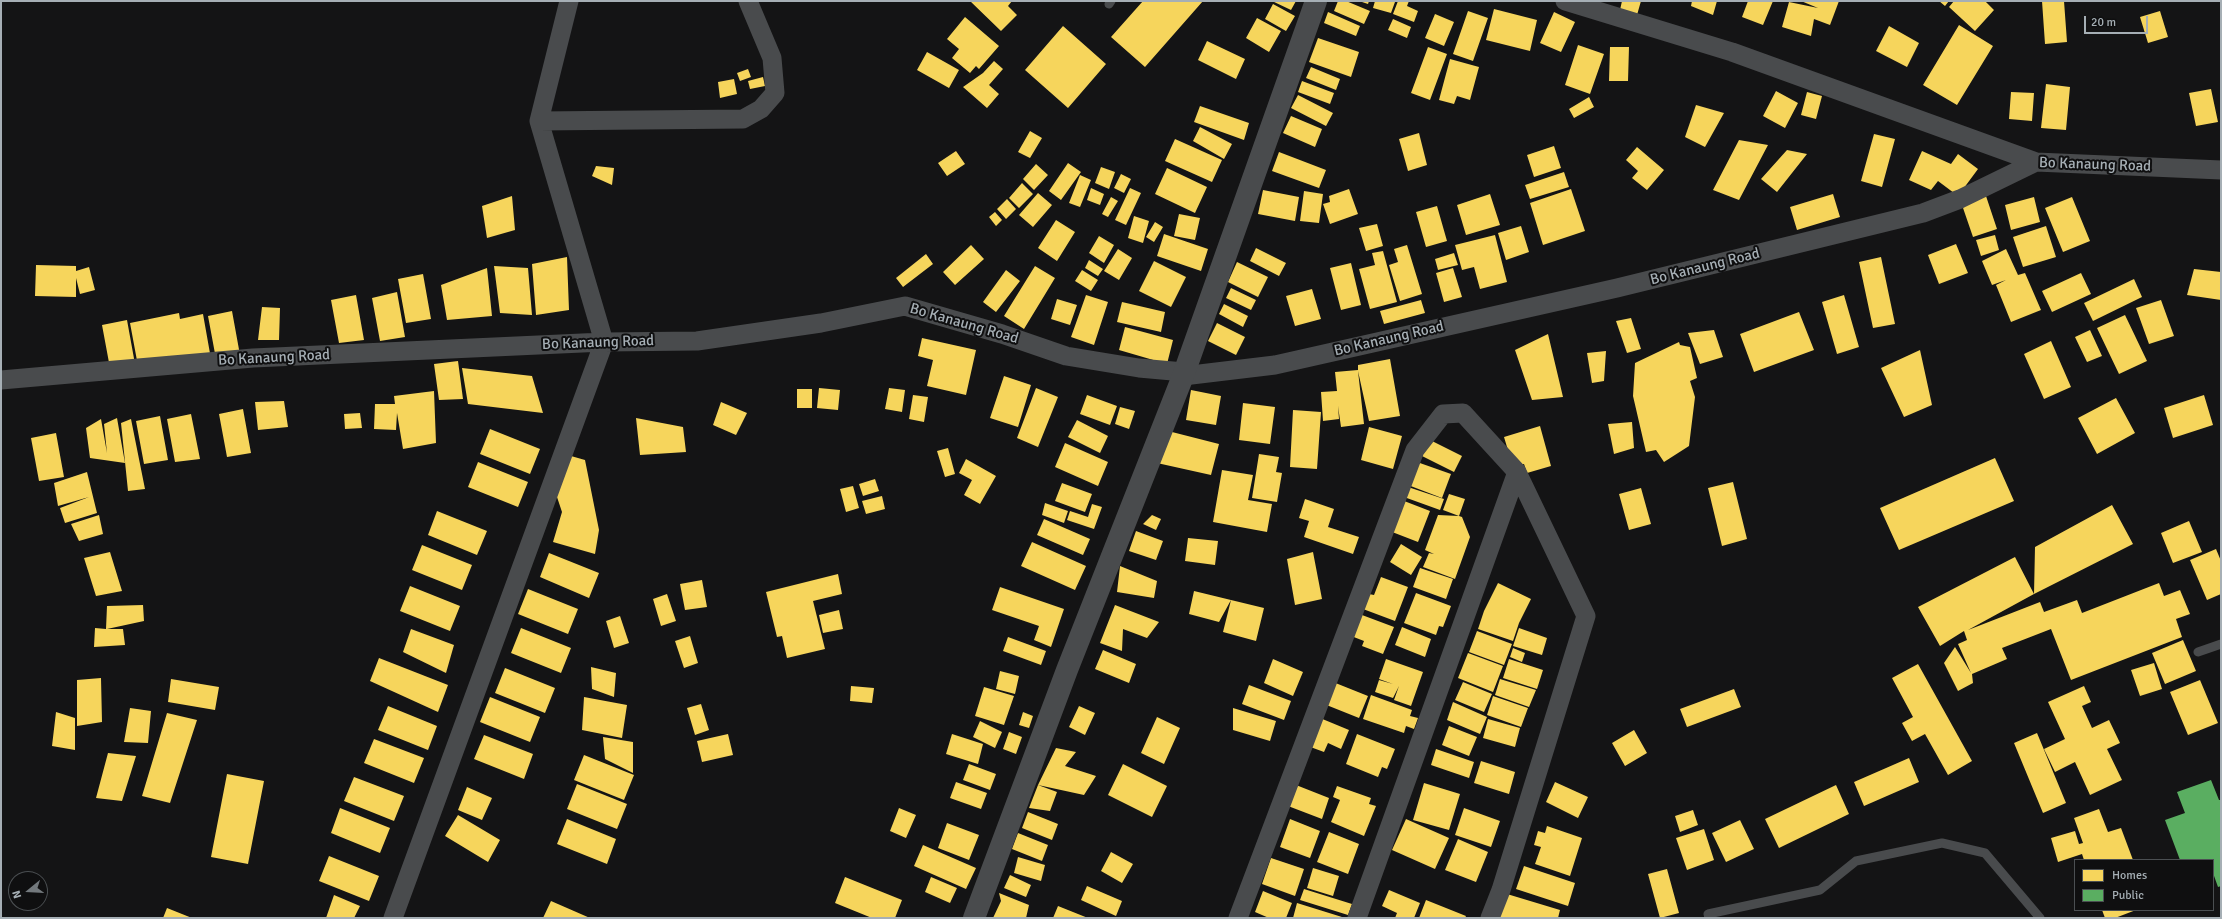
<!DOCTYPE html>
<style>
body{margin:0}
#map{position:relative;width:2222px;height:919px;overflow:hidden;background:#141415;font-family:Signika,sans-serif}
canvas{display:block}
.frame{position:absolute;inset:0;border:2px solid #a6afb5;pointer-events:none}
.legend{position:absolute;left:2074px;top:859px;width:140px;height:52px;box-sizing:border-box;background:#0f0f10;border:1px solid #4b4f52;margin:0;padding:5px 7px;list-style:none;font-size:12px;color:#a6afb5}
.legend li{display:flex;align-items:center;gap:8px;height:20px}
.legend b{width:20px;border:1px solid #4b4f52}
.north{position:absolute;left:8px;top:871px;width:40px;height:40px;box-sizing:border-box;background:#0f0f10;border:1px solid #4b4f52;border-radius:50%;rotate:252deg;font-size:11px;font-weight:700;line-height:16px;text-align:center;color:#a6afb5}
.north::after{content:'';display:block;margin:auto;width:14px;height:18px;background:#73797d;clip-path:polygon(50% 0,100% 100%,50% 72%,0 100%)}
.scale{position:absolute;left:2084px;top:16px;width:64px;height:18px;box-sizing:border-box;border:2px solid #a6afb5;border-top:0;padding-left:5px;font-size:12px;line-height:14px;white-space:nowrap;color:#a6afb5;-webkit-text-stroke:3px #0f0f10;paint-order:stroke}
</style>
<div id="map">
<canvas width="2222" height="919"></canvas>
<div class="frame"></div>
<ul class="legend">
<li><b style="height:11px;background:#f6d55c"></b>Homes</li>
<li><b style="height:11px;background:#5aae61"></b>Public</li>
</ul>
<div class="north">N</div>
<div class="scale">20 m</div>
</div>
<script>
const context = document.querySelector('canvas').getContext('2d');
context.lineJoin = 'round';
function fill(path, color) {
  context.fillStyle = color;
  context.fill(path, 'evenodd');
}
function shape(rows) {
  const path = new Path2D();
  for (const r of rows) {
    path.moveTo(r[0], r[1]);
    for (let i = 2; i < r.length; i += 2) path.lineTo(r[i], r[i + 1]);
  }
  return path;
}
function strokePath(path, color, width, dash) {
  context.strokeStyle = color;
  context.lineWidth = width;
  context.lineCap = dash ? 'butt' : 'round';
  context.setLineDash(dash || []);
  context.stroke(path);
}
function write(font, color, halo, rows, align = 'center') {
  context.font = font + ' Signika,sans-serif';
  context.lineWidth = 4;
  context.setLineDash([]);
  context.textBaseline = 'middle';
  context.strokeStyle = halo;
  context.fillStyle = color;
  for (const [text, x, y, turn = 0] of rows) {
    context.save();
    context.translate(x, y);
    context.rotate((+turn || 0) * Math.PI / 180);
    context.textAlign = isNaN(turn) ? turn : align;
    if (halo) context.strokeText(text, 0, 0);
    context.fillText(text, 0, 0);
    context.restore();
  }
}
fill(shape([
 [970,1,1012,1,1008,6,1017,15,1001,31],
 [1143,1,1203,1,1145,67,1111,37],
 [1272,1,1296,1,1291,10],
 [1338,1,1346,1,1370,11,1364,24,1334,11],
 [1359,1,1369,1,1368,4],
 [1375,1,1395,2,1391,13,1373,8],
 [1398,1,1409,1,1407,6,1418,11,1414,22,1393,14],
 [1622,1,1641,1,1637,15,1620,10],
 [1692,1,1717,1,1713,15,1691,6],
 [1748,1,1773,1,1763,25,1742,17],
 [1801,1,1839,1,1830,25,1814,19,1811,36,1782,27,1789,2,1818,8],
 [1939,1,1949,1,1945,6],
 [1954,1,1985,1,1994,10,1975,31,1949,7],
 [2042,1,2064,1,2067,42,2045,44],
 [1273,4,1295,16,1286,31,1265,19],
 [1494,9,1537,20,1530,51,1486,40],
 [1468,11,1488,18,1473,61,1453,54],
 [2160,11,2168,37,2148,43,2140,17],
 [1328,12,1360,26,1356,36,1324,23],
 [1554,12,1575,22,1561,52,1540,43],
 [1435,14,1454,22,1444,46,1425,38],
 [965,17,999,46,979,69,976,66,970,73,952,58,959,49,947,39],
 [1257,18,1281,31,1269,52,1246,38],
 [1393,19,1411,27,1407,38,1388,30],
 [1959,25,1993,46,1957,105,1923,85],
 [1063,26,1106,64,1068,108,1025,70],
 [1889,26,1919,43,1907,67,1876,51],
 [1318,38,1359,52,1351,77,1309,62],
 [1207,41,1245,59,1236,79,1198,60],
 [1578,45,1604,54,1590,94,1565,85],
 [1428,47,1447,54,1430,100,1411,93],
 [1610,47,1629,47,1628,81,1609,81],
 [927,52,959,70,949,88,917,70],
 [1450,59,1479,67,1470,100,1457,96,1454,104,1439,100],
 [994,61,1003,69,989,85,999,94,987,108,963,87,983,73],
 [1311,67,1340,79,1336,90,1306,78],
 [748,69,751,77,740,81,737,73],
 [763,77,765,86,750,89,748,81],
 [734,79,737,94,720,98,718,82],
 [1302,81,1334,93,1330,104,1298,92],
 [2046,84,2070,87,2066,130,2041,128],
 [2211,89,2218,122,2196,126,2189,93],
 [1776,91,1798,103,1785,128,1763,116],
 [1807,92,1822,96,1816,119,1801,115],
 [2011,92,2034,93,2032,121,2009,119],
 [1298,95,1333,113,1326,126,1291,108],
 [1589,97,1594,107,1574,118,1569,109],
 [1696,105,1724,113,1705,147,1685,137],
 [1200,106,1249,123,1244,140,1194,122],
 [1291,116,1322,129,1315,147,1283,133],
 [1200,127,1232,144,1224,159,1193,141],
 [1030,131,1042,138,1030,158,1018,152],
 [1419,133,1427,165,1408,171,1399,139],
 [1874,134,1895,139,1882,187,1861,181],
 [1175,139,1222,160,1212,182,1165,161],
 [1739,140,1768,145,1739,200,1713,190],
 [1554,146,1561,168,1534,177,1527,155],
 [1637,147,1664,170,1647,190,1632,178,1638,171,1626,160],
 [1787,150,1807,154,1777,192,1761,179],
 [956,151,965,164,947,176,938,163],
 [1922,151,1951,164,1958,154,1978,169,1958,196,1938,181,1931,190,1909,180],
 [1279,152,1326,170,1319,188,1272,171],
 [1068,163,1081,172,1061,200,1049,191],
 [1036,164,1048,175,1034,190,1023,179],
 [596,166,614,168,612,185,592,176],
 [1101,167,1115,172,1109,189,1095,183],
 [1167,168,1207,187,1195,213,1155,194],
 [1564,172,1569,187,1530,199,1525,185],
 [1121,174,1131,179,1124,193,1114,188],
 [1080,175,1091,180,1080,207,1069,203],
 [1022,183,1033,194,1019,208,1009,198],
 [1091,188,1104,194,1100,205,1087,200],
 [1130,188,1141,193,1126,225,1115,220],
 [1349,189,1358,214,1330,224,1323,204,1330,202,1329,196],
 [1571,189,1585,231,1543,245,1530,203],
 [1263,190,1299,197,1295,221,1258,214],
 [1304,191,1323,194,1319,223,1300,221],
 [1038,193,1052,205,1033,227,1019,215],
 [1490,194,1500,225,1466,235,1457,205],
 [1833,194,1840,217,1797,230,1790,207],
 [512,196,515,230,487,238,482,206],
 [1986,196,1997,229,1973,237,1962,205],
 [1111,197,1118,201,1108,217,1102,214],
 [2034,197,2040,222,2011,230,2005,205],
 [2072,197,2090,241,2063,252,2045,208],
 [1007,199,1016,209,1006,219,997,209],
 [1437,206,1447,241,1426,247,1416,212],
 [995,212,1002,220,996,226,989,217],
 [1179,214,1200,218,1195,240,1174,236],
 [1134,216,1149,221,1143,243,1128,238],
 [1056,220,1075,232,1057,261,1038,248],
 [1155,222,1163,227,1154,242,1146,237],
 [1377,224,1383,246,1366,251,1359,228],
 [1521,226,1529,252,1506,260,1498,233],
 [2046,226,2056,257,2023,267,2013,237],
 [1164,234,1208,249,1201,271,1157,256],
 [1495,235,1507,282,1480,289,1474,267,1462,270,1455,245],
 [1995,235,1999,250,1981,256,1976,240],
 [1099,236,1114,245,1104,263,1089,253],
 [1956,244,1968,273,1939,284,1928,255],
 [971,245,984,259,955,285,943,272],
 [1407,245,1422,294,1400,301,1389,265,1398,262,1394,249],
 [1256,248,1286,263,1279,276,1250,261],
 [1118,249,1132,258,1119,280,1104,271],
 [2006,249,2018,275,2025,273,2041,310,2011,322,1996,285,2006,280,1992,285,1982,261],
 [1383,251,1397,302,1370,309,1359,269,1375,265,1372,253],
 [1454,253,1458,265,1438,270,1435,259],
 [926,254,933,264,903,287,896,278],
 [567,257,569,310,536,315,532,264],
 [1881,257,1895,324,1873,328,1859,262],
 [1089,260,1103,269,1098,276,1085,268],
 [1154,261,1186,277,1171,307,1139,291],
 [1237,262,1268,277,1258,297,1228,282],
 [1351,263,1361,305,1341,310,1330,268],
 [36,265,76,266,76,271,89,267,95,290,80,294,76,278,76,297,35,296],
 [494,266,528,268,532,315,500,313],
 [1035,266,1055,278,1024,329,1004,316],
 [487,268,492,316,447,320,441,285],
 [1453,268,1462,297,1444,302,1436,273],
 [2194,269,2221,272,2221,300,2187,295],
 [1006,270,1020,281,996,312,983,302],
 [1082,270,1098,280,1091,291,1075,281],
 [2081,273,2091,294,2052,312,2042,291],
 [423,274,431,319,406,323,398,279],
 [2134,279,2142,297,2093,321,2084,303],
 [1231,288,1256,300,1251,310,1226,298],
 [1312,289,1321,319,1295,326,1286,296],
 [397,292,405,337,380,341,372,298],
 [356,295,364,340,339,343,331,300],
 [1086,295,1108,302,1094,345,1071,337],
 [1844,295,1859,347,1837,354,1822,302],
 [1057,299,1077,305,1070,325,1051,319],
 [1421,300,1425,313,1384,324,1380,311],
 [2161,300,2174,336,2149,344,2136,308],
 [1122,302,1165,312,1161,332,1117,322],
 [1224,304,1248,316,1243,327,1219,314],
 [262,307,280,308,279,340,258,340],
 [232,311,240,355,216,359,208,316],
 [1799,312,1814,350,1754,372,1740,334],
 [179,313,180,319,203,314,211,359,138,366,130,323],
 [2125,315,2147,361,2119,374,2097,328],
 [1631,318,1641,349,1627,353,1616,321],
 [127,320,135,364,110,368,102,325],
 [1217,323,1245,337,1236,355,1208,341],
 [1125,327,1173,340,1167,364,1119,350],
 [1714,330,1723,357,1700,364,1688,333],
 [2090,330,2102,356,2087,362,2075,337],
 [1548,334,1563,397,1532,400,1515,350],
 [922,338,976,350,966,395,927,386,933,360,918,356],
 [2051,341,2071,387,2044,399,2024,354],
 [1679,342,1680,345,1690,347,1697,378,1690,381,1695,397,1689,446,1664,462,1656,450,1646,452,1633,396,1635,363],
 [1920,350,1932,405,1904,417,1881,368],
 [1606,351,1604,381,1592,383,1587,353],
 [1390,359,1400,416,1369,421,1358,371,1364,424,1341,427,1338,406,1339,419,1323,421,1321,392,1337,391,1335,372,1358,370,1358,365],
 [458,361,463,399,439,400,434,364],
 [462,368,532,376,543,413,468,404],
 [1004,376,1031,385,1018,427,990,418],
 [819,388,840,390,838,410,817,408],
 [889,388,905,390,902,412,885,409],
 [1036,388,1058,397,1038,447,1017,438],
 [797,389,812,389,812,408,797,408],
 [1191,390,1221,396,1216,425,1186,420],
 [434,391,436,443,403,449,397,413,396,430,374,429,375,404,395,404,394,396],
 [913,395,928,397,924,422,909,419],
 [1087,395,1117,406,1110,425,1080,414],
 [2204,395,2213,425,2173,438,2164,408],
 [2116,398,2135,433,2097,454,2078,418],
 [284,401,288,427,258,430,255,402],
 [721,402,747,413,736,435,713,425],
 [1243,403,1275,407,1270,444,1239,440],
 [1120,407,1135,411,1129,429,1115,424],
 [243,409,251,453,227,457,219,414],
 [1293,410,1321,412,1317,469,1290,467],
 [360,413,362,428,345,429,344,414],
 [191,414,200,459,175,462,167,419],
 [160,416,168,460,144,464,136,421],
 [117,418,125,463,90,458,86,428,101,419,107,453,104,424],
 [636,418,683,427,686,452,640,455],
 [131,419,145,489,128,491,121,423],
 [1077,420,1108,436,1100,453,1068,437],
 [1632,422,1634,448,1614,454,1608,424],
 [1540,426,1551,466,1527,473,1524,464,1513,467,1504,437],
 [1369,427,1402,436,1393,469,1361,460],
 [490,429,540,449,530,474,480,454],
 [1172,432,1219,444,1211,475,1157,463],
 [56,433,64,477,39,481,31,438],
 [1430,440,1462,456,1454,472,1422,456],
 [1065,443,1108,462,1098,486,1055,467],
 [948,448,955,474,945,477,937,451],
 [564,454,585,460,599,530,595,554,553,542,562,512,553,485],
 [1259,454,1279,457,1276,472,1282,473,1277,502,1252,498],
 [1995,458,2014,501,1899,550,1880,508],
 [966,459,996,476,980,504,964,495,972,480,959,473],
 [478,462,528,482,518,507,468,487],
 [1417,462,1451,474,1442,498,1408,485],
 [1222,470,1253,475,1248,500,1272,504,1267,532,1213,522],
 [87,472,97,513,65,523,60,508,89,497,58,506,54,483],
 [875,479,879,491,863,496,859,484],
 [1733,482,1747,539,1722,546,1708,488],
 [1062,483,1092,494,1085,512,1055,501],
 [853,486,859,508,846,512,840,489],
 [1408,487,1444,499,1440,510,1404,497],
 [1641,488,1651,524,1629,530,1619,494],
 [1449,494,1465,499,1459,516,1462,517,1470,537,1455,579,1423,567,1429,553,1434,554,1425,550,1438,515,1459,516,1443,510],
 [882,496,885,509,866,514,862,501],
 [1305,499,1334,509,1328,527,1359,537,1353,554,1304,537,1309,521,1299,518],
 [1399,499,1430,511,1418,542,1387,530],
 [1045,503,1068,511,1064,523,1042,515],
 [1092,504,1102,507,1094,529,1067,520,1070,511,1088,517],
 [2112,505,2133,544,2034,594,2035,547],
 [437,511,487,531,477,555,428,535],
 [99,515,103,534,79,541,71,524],
 [1152,515,1161,519,1156,530,1143,524],
 [1044,519,1090,539,1083,555,1037,535],
 [2189,521,2202,552,2173,563,2161,533],
 [1136,531,1163,541,1156,560,1129,551],
 [1188,538,1218,541,1215,565,1185,561],
 [1032,542,1086,566,1075,590,1021,566],
 [1401,544,1422,557,1411,575,1390,562],
 [422,545,472,565,462,590,412,570],
 [2216,549,2221,561,2221,594,2207,600,2190,560],
 [110,552,122,591,96,596,84,558],
 [1313,552,1322,599,1295,605,1287,559],
 [549,553,599,573,589,598,540,577],
 [2015,557,2034,594,1968,630,2040,602,2044,612,2077,600,2082,613,2159,583,2164,596,2180,590,2190,614,2176,619,2182,637,2071,680,2051,629,2002,648,2007,659,1972,674,1973,683,1958,691,1944,663,1955,647,1971,673,1958,644,1967,640,1964,631,1940,646,1918,607],
 [1120,566,1157,581,1154,598,1117,592],
 [1420,568,1453,579,1446,599,1413,587],
 [838,574,842,594,813,601,825,649,787,658,782,636,777,637,766,592],
 [1381,577,1408,587,1395,621,1363,609,1369,594,1374,595],
 [702,580,707,607,685,610,680,584],
 [1498,583,1531,599,1519,623,1513,641,1478,629,1484,611],
 [410,586,460,606,450,631,400,611],
 [1000,587,1064,609,1051,647,1034,640,1039,626,992,610],
 [528,589,578,609,568,634,518,614],
 [1194,591,1231,600,1219,622,1189,614],
 [1416,593,1451,606,1443,627,1439,626,1436,635,1404,623],
 [667,594,676,621,661,626,653,599],
 [1231,600,1264,608,1256,641,1223,632],
 [143,605,144,621,107,629,123,629,125,645,94,647,95,628,106,629,107,606],
 [1115,605,1159,622,1147,638,1123,629,1122,651,1100,643],
 [839,610,843,629,823,633,819,615],
 [1354,612,1394,627,1383,654,1362,646,1364,641,1346,634],
 [620,616,629,643,614,648,606,621],
 [1402,627,1431,639,1425,657,1395,645],
 [521,628,571,648,561,673,511,653],
 [1519,628,1547,638,1542,655,1513,646],
 [411,629,454,645,446,673,403,652],
 [1477,631,1512,644,1504,665,1469,652],
 [690,636,698,663,684,668,675,641],
 [1008,637,1046,651,1041,665,1003,651],
 [2183,640,2196,671,2165,684,2152,653],
 [1513,648,1525,653,1522,662,1510,657],
 [1103,650,1136,664,1129,683,1095,669],
 [1468,653,1503,666,1493,692,1458,678],
 [379,658,448,685,438,712,370,681],
 [1273,659,1303,672,1293,696,1264,683],
 [1386,659,1423,672,1411,706,1394,700,1399,686,1393,698,1375,692,1379,680,1393,684,1379,679],
 [1509,659,1543,670,1537,689,1503,678],
 [2154,663,2162,689,2140,696,2131,670],
 [1918,664,1972,761,1948,775,1925,734,1912,741,1902,723,1913,717,1892,678],
 [591,667,616,673,614,697,592,689],
 [505,668,555,688,545,713,495,693],
 [1000,671,1019,676,1015,694,996,689],
 [101,678,102,722,77,726,77,680],
 [171,679,219,687,215,710,168,702],
 [1500,679,1536,690,1529,707,1495,695],
 [2200,680,2218,723,2188,735,2170,692],
 [1333,682,1368,696,1359,718,1324,704],
 [1463,682,1492,694,1484,712,1455,700],
 [1249,685,1291,701,1284,720,1242,704],
 [851,686,874,688,872,703,850,701],
 [2084,686,2091,702,2082,706,2092,728,2109,720,2120,743,2107,749,2122,780,2090,795,2075,762,2055,772,2044,749,2065,739,2048,702],
 [984,687,1014,696,1004,725,975,716],
 [1734,689,1741,707,1687,727,1680,709],
 [1371,695,1412,710,1410,716,1418,718,1414,729,1406,726,1404,733,1363,719],
 [1493,696,1528,708,1521,727,1487,715],
 [490,697,540,717,530,742,480,722],
 [584,697,627,705,622,738,582,730],
 [1453,702,1487,717,1480,734,1447,720],
 [701,704,709,730,695,735,687,708],
 [388,706,437,726,428,750,378,730],
 [1079,706,1095,713,1085,735,1069,727],
 [130,708,151,711,148,743,124,742],
 [1233,708,1276,721,1270,741,1233,730],
 [56,712,75,718,75,750,52,746],
 [1023,712,1033,716,1029,728,1019,725],
 [167,713,197,720,170,803,142,796],
 [1157,717,1180,728,1164,764,1141,753],
 [1320,718,1349,730,1341,749,1328,743,1324,752,1305,745],
 [1488,719,1520,728,1515,747,1483,738],
 [980,721,1002,732,995,748,973,737],
 [1449,726,1477,737,1469,756,1442,745],
 [1634,730,1647,753,1625,766,1612,743],
 [1009,732,1022,737,1016,754,1003,749],
 [2037,733,2066,803,2043,813,2014,743],
 [728,734,733,755,702,762,697,741],
 [952,734,983,744,978,764,946,754],
 [1357,734,1395,749,1387,769,1382,767,1378,777,1346,764],
 [484,735,533,754,524,779,474,759],
 [603,737,633,742,633,773,605,759],
 [374,739,424,758,414,783,364,763],
 [1056,748,1076,752,1065,766,1096,776,1084,795,1038,785],
 [1436,749,1474,762,1469,778,1431,765],
 [108,753,136,756,122,801,96,798],
 [584,755,634,775,624,800,574,780],
 [1909,758,1919,782,1864,806,1854,782],
 [1481,761,1515,772,1509,794,1474,783],
 [969,764,996,774,990,790,963,780],
 [1123,764,1167,786,1152,817,1108,795],
 [227,774,264,781,248,864,211,857],
 [354,777,404,796,394,821,344,801],
 [956,782,987,793,981,809,950,798],
 [1555,782,1588,797,1578,818,1546,802],
 [1424,783,1460,794,1449,830,1413,820],
 [577,784,627,804,617,829,567,809],
 [1038,785,1057,792,1050,811,1029,808],
 [1296,785,1329,798,1322,819,1288,806],
 [1836,785,1849,814,1779,848,1765,819],
 [1337,786,1371,798,1369,804,1376,806,1364,836,1331,822,1340,800,1333,797],
 [467,787,492,798,482,820,458,810],
 [340,808,390,828,380,853,331,833],
 [899,808,916,815,906,838,890,831],
 [1464,808,1500,821,1491,847,1455,835],
 [2099,809,2108,832,2121,828,2133,860,2084,860,2082,854,2058,862,2051,838,2075,831,2079,844,2083,843,2074,818],
 [1693,810,1698,825,1680,832,1675,816],
 [1028,812,1058,824,1052,840,1022,828],
 [458,815,500,840,488,862,445,836],
 [567,819,616,839,607,864,557,844],
 [1290,819,1320,831,1310,858,1280,847],
 [1406,819,1449,838,1435,869,1392,850],
 [1740,820,1754,849,1726,862,1712,833],
 [947,823,979,835,969,860,938,848],
 [1547,826,1582,838,1570,876,1535,864,1541,847,1534,845,1538,831,1545,833],
 [1704,829,1714,860,1687,870,1676,838],
 [1329,832,1359,844,1348,874,1317,862],
 [1018,833,1048,845,1042,861,1012,849],
 [1458,839,1488,852,1476,882,1445,870],
 [923,845,976,868,966,889,914,866],
 [1111,852,1133,864,1122,883,1101,871],
 [329,856,379,876,369,901,319,881],
 [1018,857,1045,865,1041,881,1014,873],
 [1271,858,1304,869,1295,896,1262,884],
 [1524,866,1575,883,1568,906,1516,889],
 [1313,868,1339,876,1333,896,1307,888],
 [1667,869,1679,913,1660,918,1648,874],
 [1010,875,1031,885,1026,897,1004,888],
 [845,877,902,900,895,918,872,918,835,903],
 [931,877,957,888,950,903,925,892],
 [1087,886,1122,901,1116,916,1081,900],
 [1304,889,1352,904,1348,915,1300,900],
 [1389,890,1420,903,1414,918,1395,918,1397,913,1382,906],
 [1263,891,1292,903,1286,918,1269,918,1255,912],
 [999,893,1029,905,1026,918,993,918,1001,901],
 [1507,894,1560,910,1558,918,1499,918],
 [334,895,360,906,354,918,326,918],
 [1426,900,1466,916,1465,918,1419,918],
 [551,901,590,918,543,918],
 [1297,903,1342,917,1342,918,1293,918],
 [1058,906,1088,918,1053,918],
 [167,908,192,918,163,918],
 [2102,910,2136,910,2115,918,2105,918]
]), '#f6d55c');
fill(shape([
 [2211,780,2219,800,2221,800,2221,886,2218,887,2213,873,2213,860,2180,860,2165,820,2185,813,2177,792]
]), '#5aae61');
strokePath(shape([
 [1109,4,1111,1],
 [2198,652,2221,644],
 [1709,918,1708,914,1820,890,1856,861,1942,843,1985,853,2040,918]
]), '#494b4d', 9);
strokePath(shape([
 [1565,1,1732,52,2036,162],
 [539,121,743,119,761,109,775,93,772,58,748,1],
 [1183,376,1275,365,1617,288,1923,213,1960,199,2036,162,2221,170],
 [1,380,253,358,604,342,697,341,821,323,905,306,1002,334,1066,356,1139,368,1184,372],
 [393,918,604,342,539,121,569,1],
 [1238,918,1415,450,1443,414,1463,413,1517,472,1586,616,1501,890,1490,918],
 [1357,918,1517,472]
]), '#494b4d', 19);
strokePath(shape([
 [974,918,1067,670,1183,376,1316,1]
]), '#494b4d', 22);
write('15px', '#a6afb5', '#0f0f10', [
 ["Bo Kanaung Road",2095,165,2],
 ["Bo Kanaung Road",1705,267,-14],
 ["Bo Kanaung Road",964,324,16],
 ["Bo Kanaung Road",1389,339,-13],
 ["Bo Kanaung Road",598,343,-2],
 ["Bo Kanaung Road",274,358,-3]
]);
</script>
